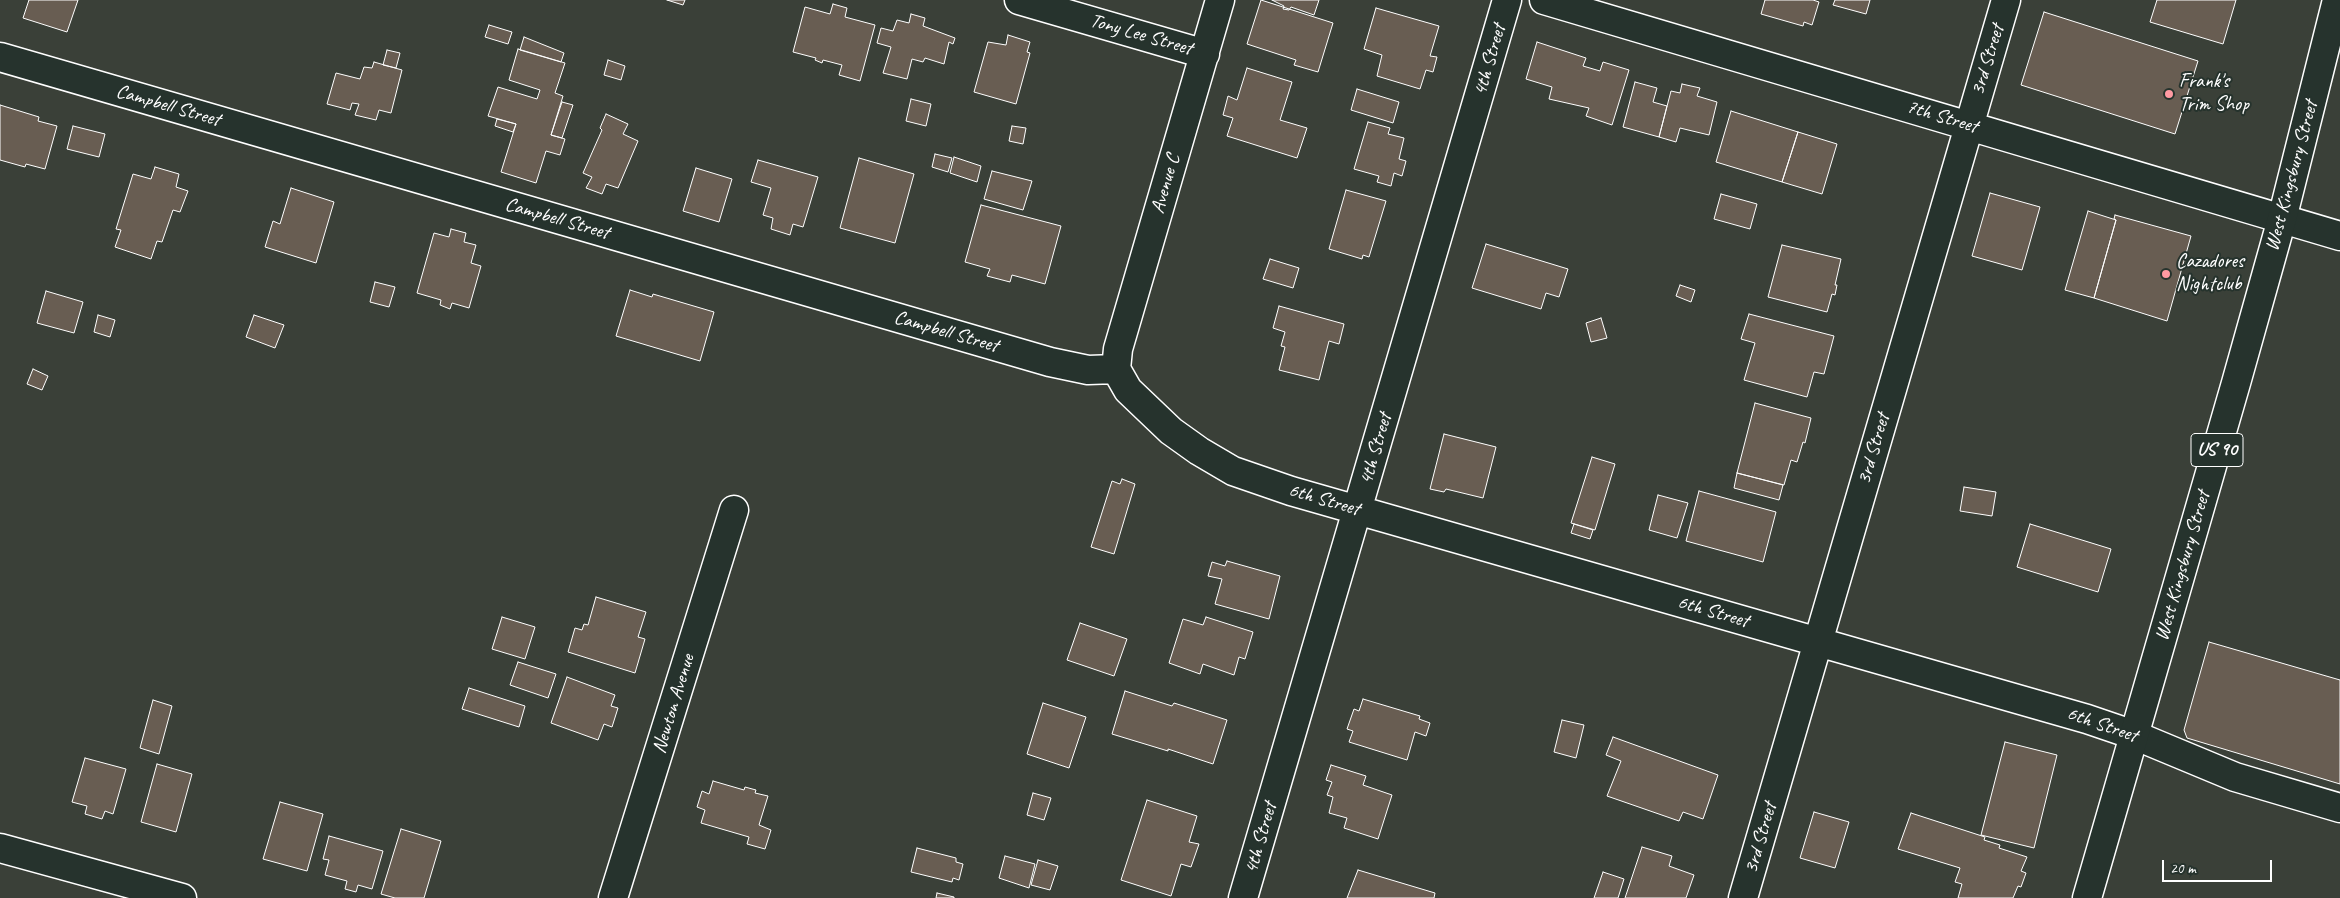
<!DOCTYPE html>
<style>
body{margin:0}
#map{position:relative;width:2340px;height:898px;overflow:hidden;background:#3a4038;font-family:Caveat,sans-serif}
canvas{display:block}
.scale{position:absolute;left:2162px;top:860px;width:110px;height:22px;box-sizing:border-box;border:2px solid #fff;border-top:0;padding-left:6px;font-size:15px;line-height:18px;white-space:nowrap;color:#fff;-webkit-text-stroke:4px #26332d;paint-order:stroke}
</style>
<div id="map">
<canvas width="2340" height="898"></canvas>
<div class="scale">20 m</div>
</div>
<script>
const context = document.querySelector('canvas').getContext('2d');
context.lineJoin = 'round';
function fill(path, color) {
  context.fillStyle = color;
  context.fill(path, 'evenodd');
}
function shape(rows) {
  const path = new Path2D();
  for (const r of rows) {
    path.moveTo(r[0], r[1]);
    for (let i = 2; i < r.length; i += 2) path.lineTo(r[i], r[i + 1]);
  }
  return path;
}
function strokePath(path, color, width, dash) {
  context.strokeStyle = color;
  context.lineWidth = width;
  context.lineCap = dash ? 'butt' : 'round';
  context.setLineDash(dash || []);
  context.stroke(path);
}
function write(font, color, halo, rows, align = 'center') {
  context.font = font + ' Caveat,sans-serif';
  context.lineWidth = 4;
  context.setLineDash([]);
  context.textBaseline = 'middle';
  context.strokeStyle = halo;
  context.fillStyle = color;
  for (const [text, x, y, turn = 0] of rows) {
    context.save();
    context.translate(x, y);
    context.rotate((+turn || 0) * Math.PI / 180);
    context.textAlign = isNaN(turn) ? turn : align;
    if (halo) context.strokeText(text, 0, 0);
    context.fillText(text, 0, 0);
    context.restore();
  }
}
const building = shape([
 [29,0,78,0,67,32,23,18,29,0],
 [667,0,685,0,683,5,667,0],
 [1261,0,1333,23,1318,72,1294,65,1296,60,1247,44,1261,0],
 [1272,0,1319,0,1314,15,1291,7,1289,10,1283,9,1284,6,1272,0],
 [1765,0,1813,0,1819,2,1812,25,1804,22,1803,26,1761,14,1765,0],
 [1835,0,1870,0,1866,14,1833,5,1835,0],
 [2157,0,2236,0,2223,44,2150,22,2157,0],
 [833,4,847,8,845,17,875,25,860,81,839,75,842,65,823,60,822,63,815,60,816,58,793,52,805,7,830,14,833,4],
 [1376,8,1439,26,1430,56,1437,57,1433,72,1426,70,1420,89,1377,76,1382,55,1364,49,1376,8],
 [2044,12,2198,61,2175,134,2021,85,2044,12],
 [911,14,925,18,923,26,955,38,953,44,949,42,944,64,925,58,923,62,912,59,907,79,883,73,891,47,877,43,881,28,893,31,897,20,909,23,911,14],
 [489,25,512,32,508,44,485,37,489,25],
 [1008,35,1030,42,1027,52,1030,53,1016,104,974,92,988,42,1006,45,1008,35],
 [524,37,564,53,561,62,520,50,524,37],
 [1537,42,1586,58,1583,66,1600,71,1603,62,1629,70,1612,125,1586,116,1589,108,1549,99,1552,87,1526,79,1537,42],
 [518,49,565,63,555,93,563,96,551,135,565,139,560,155,546,151,536,183,501,172,516,124,488,116,498,87,537,99,540,90,509,80,518,49],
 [387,50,400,53,396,68,383,65,387,50],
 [608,60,625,66,621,80,604,75,608,60],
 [374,62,402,70,391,113,379,110,376,120,355,115,359,104,352,103,350,110,327,104,336,73,360,79,364,67,372,68,374,62],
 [1247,68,1292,82,1280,120,1307,128,1297,158,1227,136,1233,118,1223,115,1228,96,1237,100,1247,68],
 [1635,82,1657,88,1653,102,1667,106,1659,137,1623,127,1635,82],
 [1682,84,1700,88,1697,96,1717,102,1709,135,1680,128,1676,142,1659,137,1671,91,1680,93,1682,84],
 [1357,89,1399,102,1393,123,1351,110,1357,89],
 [911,99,931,104,926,126,906,121,911,99],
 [562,102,573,105,562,138,551,135,562,102],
 [0,105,39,117,38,121,57,126,45,169,26,164,25,167,0,160,0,105],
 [1731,111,1798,132,1782,182,1716,162,1731,111],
 [606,114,628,124,623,134,638,141,618,188,606,184,602,194,586,188,592,177,583,173,602,130,600,128,606,114],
 [497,119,516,124,513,132,495,126,497,119],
 [1368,122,1390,128,1388,134,1404,138,1399,159,1406,161,1402,176,1394,173,1391,186,1377,182,1379,176,1354,169,1368,122],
 [73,126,105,134,99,157,67,149,73,126],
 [1012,126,1026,128,1023,144,1009,141,1012,126],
 [1798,132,1837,144,1822,194,1782,182,1798,132],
 [935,154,952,158,948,172,932,167,935,154],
 [954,157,981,166,977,182,950,173,954,157],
 [859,158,914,174,895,243,840,228,859,158],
 [758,160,818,177,803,227,793,224,790,235,771,229,773,218,763,215,771,188,751,182,758,160],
 [155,167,179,174,176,187,188,191,180,212,173,210,162,242,157,241,151,259,115,247,121,230,116,229,133,174,151,179,155,167],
 [696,168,732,179,719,222,683,211,696,168],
 [992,171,1032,181,1023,210,984,199,992,171],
 [291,188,334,202,316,263,265,247,273,221,280,224,291,188],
 [1346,190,1386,201,1369,257,1363,255,1362,259,1329,249,1346,190],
 [1990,193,2040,207,2022,270,1972,256,1990,193],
 [1721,194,1757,204,1750,229,1714,219,1721,194],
 [981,205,1061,226,1045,284,1012,275,1010,282,987,276,990,269,965,262,981,205],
 [2088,211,2116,220,2094,298,2065,290,2088,211],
 [2115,215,2191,236,2167,321,2094,298,2116,220,2114,219,2115,215],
 [451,229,466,233,464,242,476,245,471,263,481,266,469,308,452,303,450,309,440,305,441,300,417,293,434,233,449,237,451,229],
 [1486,244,1568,269,1559,297,1546,293,1541,309,1472,288,1486,244],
 [1782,245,1841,259,1835,285,1837,285,1835,295,1832,294,1827,312,1768,297,1782,245],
 [1270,259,1299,268,1293,288,1263,279,1270,259],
 [375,282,395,287,389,307,370,302,375,282],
 [1680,285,1695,290,1691,302,1676,296,1680,285],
 [630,290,652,297,653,294,714,312,700,361,616,336,630,290],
 [46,291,83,302,74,333,37,323,46,291],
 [1279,306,1344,324,1339,344,1329,341,1319,380,1279,370,1285,347,1281,346,1285,332,1273,328,1279,306],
 [1749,314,1834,336,1824,374,1814,372,1807,397,1744,380,1755,343,1741,339,1749,314],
 [98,315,115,320,110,337,94,332,98,315],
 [254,315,284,325,275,348,246,337,254,315],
 [1601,318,1607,338,1591,342,1586,323,1601,318],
 [33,369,48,376,42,390,27,384,33,369],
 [1755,403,1811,418,1805,443,1803,442,1797,462,1791,460,1784,485,1737,473,1755,403],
 [1444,434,1496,447,1483,498,1446,489,1444,492,1430,489,1444,434],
 [1592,457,1615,464,1595,530,1571,523,1592,457],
 [1737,473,1783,485,1779,500,1734,488,1737,473],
 [1122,479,1135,484,1114,554,1091,547,1112,481,1120,484,1122,479],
 [1964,487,1996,492,1992,516,1960,511,1964,487],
 [1699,491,1776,512,1763,562,1686,541,1699,491],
 [1658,495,1688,503,1677,538,1649,530,1658,495],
 [1574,524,1593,530,1590,539,1571,533,1574,524],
 [2030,524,2111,549,2098,592,2017,567,2030,524],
 [1227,561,1280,576,1269,619,1215,604,1222,579,1208,576,1212,562,1225,566,1227,561],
 [596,597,646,612,638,637,645,639,635,673,568,652,575,628,582,630,584,624,588,625,596,597],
 [502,617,535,627,525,659,492,649,502,617],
 [1206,617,1253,632,1245,659,1239,657,1234,675,1203,664,1200,674,1169,663,1183,619,1203,625,1206,617],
 [1080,623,1127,639,1114,676,1067,660,1080,623],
 [2209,642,2340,680,2340,784,2187,738,2184,730,2209,642],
 [518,662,556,674,548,698,510,685,518,662],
 [567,677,615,695,611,706,618,708,612,727,604,724,598,740,551,723,567,677],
 [469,688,525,706,519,727,462,709,469,688],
 [1125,691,1172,706,1174,703,1227,720,1213,764,1168,749,1168,751,1112,734,1125,691],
 [1363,699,1420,716,1419,719,1430,723,1426,736,1415,732,1407,760,1349,742,1353,731,1347,729,1354,709,1359,711,1363,699],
 [153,700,172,706,159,754,140,748,153,700],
 [1043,703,1086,717,1069,768,1027,754,1043,703],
 [1562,720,1584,725,1576,758,1554,752,1562,720],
 [1613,737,1718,775,1703,819,1683,812,1679,821,1607,796,1621,761,1606,755,1613,737],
 [2005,742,2057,755,2034,848,1981,835,2005,742],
 [85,758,126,769,113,814,105,811,102,819,85,814,87,806,72,802,85,758],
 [157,764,192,774,176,832,141,822,157,764],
 [1331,765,1366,776,1363,785,1392,795,1378,839,1344,828,1347,818,1329,813,1333,797,1327,795,1332,782,1326,780,1331,765],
 [713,781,744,790,745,787,756,790,755,793,768,796,759,825,771,830,765,849,747,844,749,837,701,823,705,810,697,807,702,791,709,794,713,781],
 [1033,793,1051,798,1044,820,1027,815,1033,793],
 [1147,800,1197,816,1189,842,1199,844,1191,867,1181,864,1171,896,1121,880,1147,800],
 [280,802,323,814,307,871,263,859,280,802],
 [1814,812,1849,822,1835,868,1800,858,1814,812],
 [1911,813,1985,837,1984,840,2000,845,1999,848,2027,857,2021,871,2026,873,2021,887,2018,886,2013,898,1958,898,1962,884,1955,882,1960,868,1898,849,1911,813],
 [401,829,441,841,424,898,395,898,381,894,401,829],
 [329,836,383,851,372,889,358,885,356,892,345,889,347,881,325,875,329,860,323,859,329,836],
 [1642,847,1672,856,1669,866,1694,875,1686,898,1625,898,1642,847],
 [917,848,956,858,956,862,963,864,959,880,953,878,952,882,911,872,917,848],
 [1005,856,1035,864,1029,888,999,878,1005,856],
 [1038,860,1058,866,1050,890,1031,885,1038,860],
 [1358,870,1435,893,1434,898,1347,898,1358,870],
 [1603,872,1624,879,1618,898,1594,898,1603,872],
 [937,893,954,897,954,898,936,898,937,893]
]);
fill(building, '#685d52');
strokePath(building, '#fff', 1);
const street = shape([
 [1019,0,1205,54],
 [1544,0,2340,236],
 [0,57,1050,362,1088,370,1116,369],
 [1116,369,1128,390,1171,431,1199,451,1233,471,1291,491,2087,719,2134,735,2235,777,2340,808],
 [1116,369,1118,349,1220,0],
 [0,848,182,898],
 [613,898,734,510],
 [1243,898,1507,0],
 [1743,898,2006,0]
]);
const primary = shape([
 [2087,898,2236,383,2282,219,2337,0]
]);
strokePath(street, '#fff', 31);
strokePath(primary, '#fff', 31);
strokePath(street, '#26332d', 28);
strokePath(primary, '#26332d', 28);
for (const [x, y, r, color] of [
 [2169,94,5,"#ff9aa2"],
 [2166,274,5,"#ff9aa2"]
]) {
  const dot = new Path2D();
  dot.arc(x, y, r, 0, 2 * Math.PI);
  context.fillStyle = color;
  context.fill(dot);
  strokePath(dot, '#26332d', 2);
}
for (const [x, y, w] of [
 [2217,450,52]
]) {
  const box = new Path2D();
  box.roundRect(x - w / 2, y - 16.5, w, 33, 4);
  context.fillStyle = '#26332d';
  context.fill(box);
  strokePath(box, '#fff', 1);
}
write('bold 19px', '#fff', null, [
 ["US 90",2217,450]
]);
write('20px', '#fff', '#26332d', [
 ["Tony Lee Street",1141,35,16],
 ["4th Street",1490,60,-74],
 ["3rd Street",1988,60,-73],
 ["Campbell Street",168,106,16],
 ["7th Street",1942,117,17],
 ["West Kingsbury Street",2292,176,-75],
 ["Avenue C",1166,184,-74],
 ["Campbell Street",557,219,16],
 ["Campbell Street",946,332,16],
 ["4th Street",1376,449,-74],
 ["3rd Street",1874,449,-74],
 ["6th Street",1324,500,16],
 ["West Kingsbury Street",2183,566,-74],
 ["6th Street",1713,612,16],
 ["Newton Avenue",674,704,-73],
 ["6th Street",2102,725,19],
 ["4th Street",1261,838,-74],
 ["3rd Street",1761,838,-74]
]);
write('20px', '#fff', '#26332d', [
 ["Frank's",2179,82],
 ["Trim Shop",2179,105],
 ["Cazadores",2176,262],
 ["Nightclub",2176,285]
], 'left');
</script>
